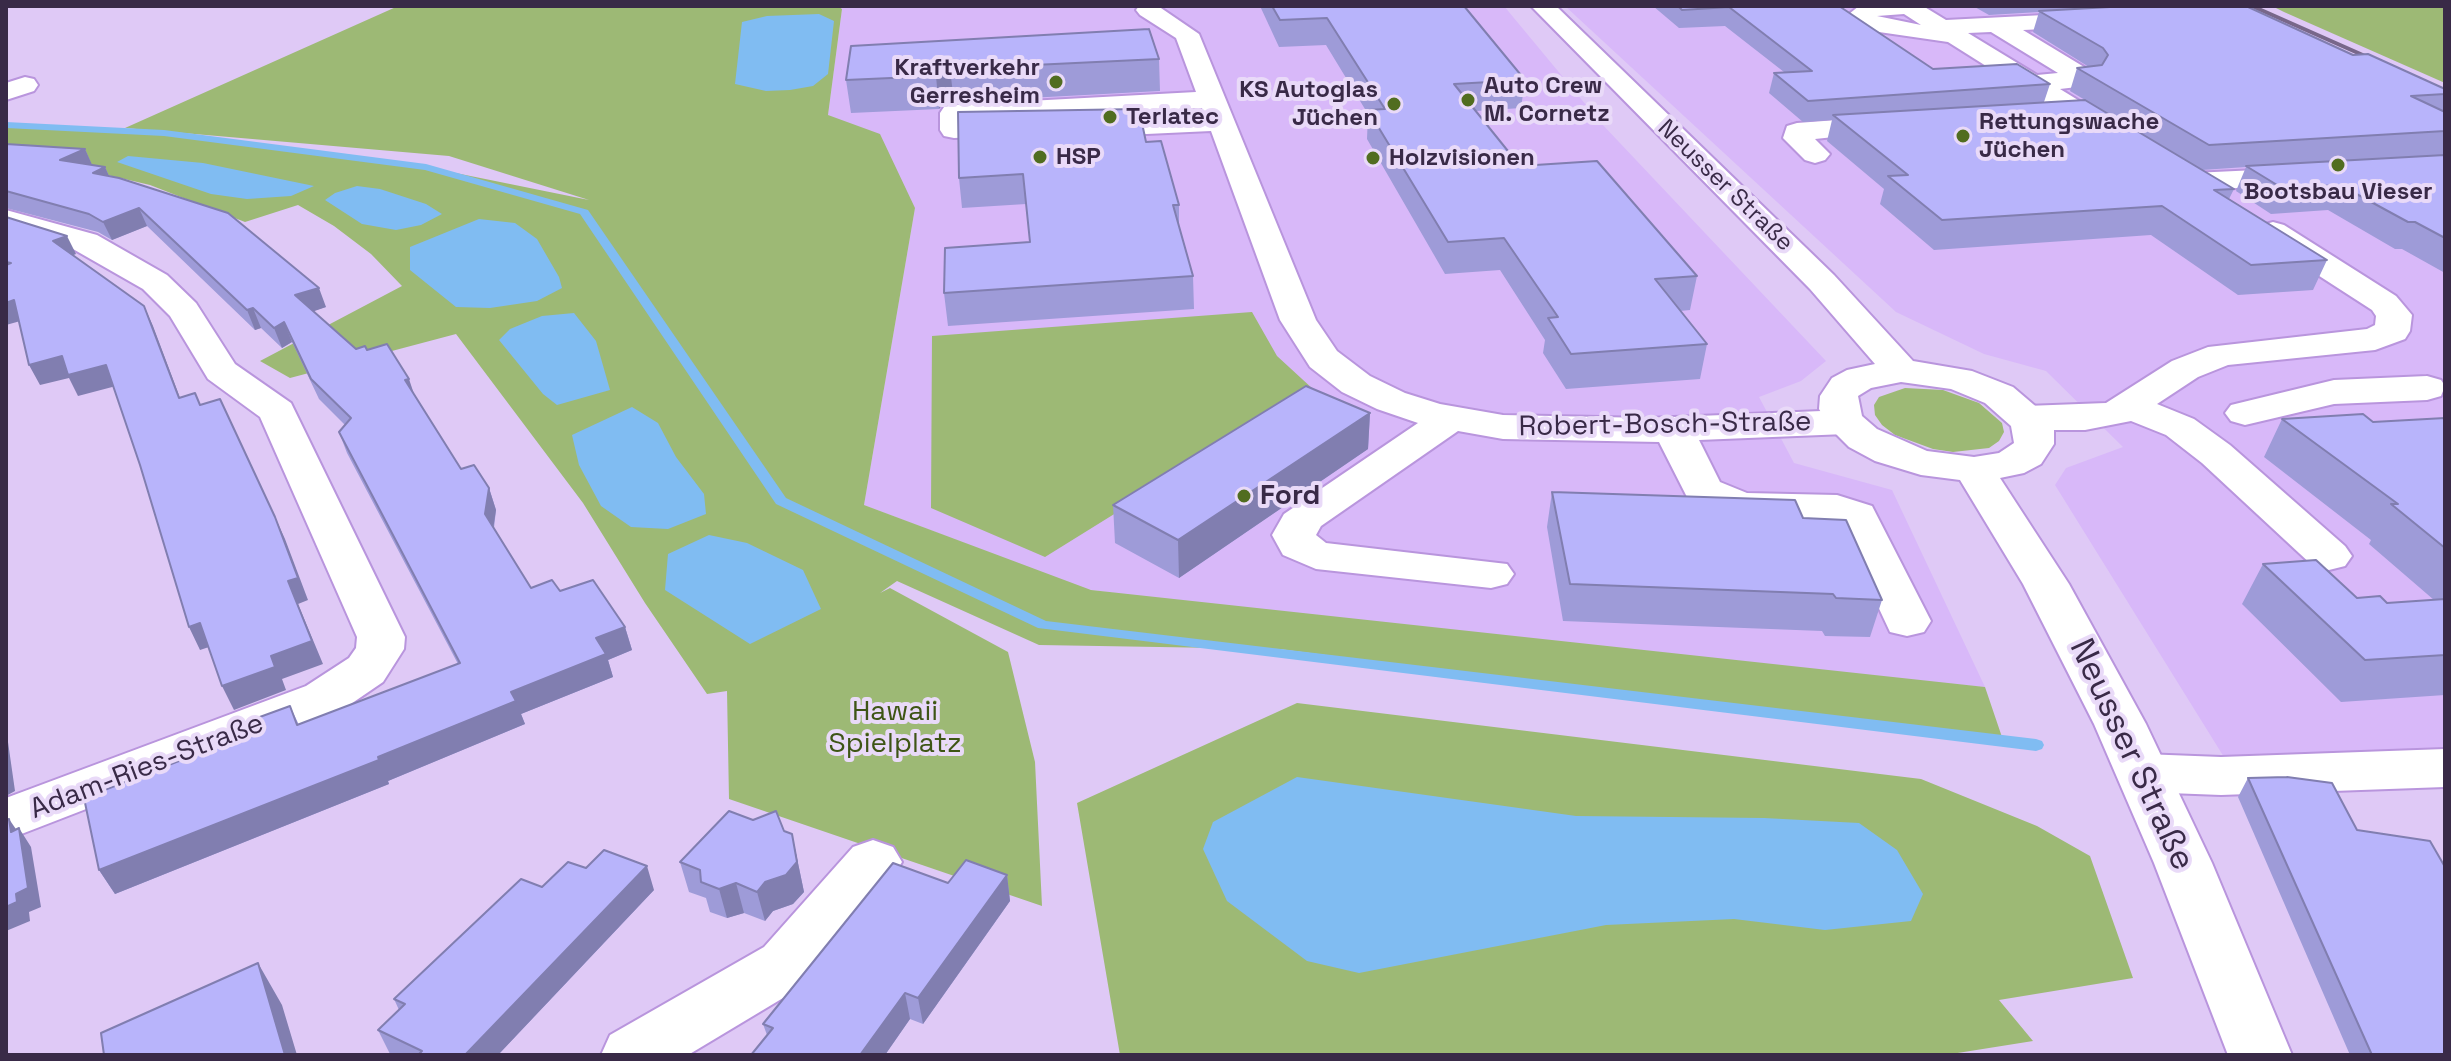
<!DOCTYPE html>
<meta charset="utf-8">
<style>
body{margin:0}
#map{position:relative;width:2451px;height:1061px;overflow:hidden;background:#dfc9f6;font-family:"Space Grotesk",sans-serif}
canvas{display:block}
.frame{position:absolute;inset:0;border:8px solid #392a47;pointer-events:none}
</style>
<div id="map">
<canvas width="2451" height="1061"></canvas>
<div class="frame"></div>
</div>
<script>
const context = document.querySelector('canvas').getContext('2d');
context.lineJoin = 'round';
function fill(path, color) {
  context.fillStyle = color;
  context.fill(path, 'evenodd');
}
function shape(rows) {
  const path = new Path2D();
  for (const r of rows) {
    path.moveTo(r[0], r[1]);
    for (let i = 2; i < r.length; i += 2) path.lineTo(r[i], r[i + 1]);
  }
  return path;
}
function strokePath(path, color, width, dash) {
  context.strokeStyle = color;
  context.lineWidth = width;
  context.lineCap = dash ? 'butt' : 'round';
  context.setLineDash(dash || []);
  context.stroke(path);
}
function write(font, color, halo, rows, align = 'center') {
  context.font = font + ' "Space Grotesk",sans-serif';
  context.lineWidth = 8;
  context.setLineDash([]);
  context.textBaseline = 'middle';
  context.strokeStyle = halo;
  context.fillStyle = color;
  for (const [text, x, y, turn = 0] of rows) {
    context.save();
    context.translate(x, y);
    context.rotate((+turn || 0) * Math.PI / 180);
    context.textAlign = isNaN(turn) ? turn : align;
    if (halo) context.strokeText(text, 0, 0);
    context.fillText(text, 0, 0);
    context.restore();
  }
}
fill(shape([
 [838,6,1504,6,1601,123,1826,361,1801,381,1759,397,1794,463,1892,490,1985,687,1440,638,1085,589,864,505,915,208,828,115,842,9],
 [1565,6,2221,6,2445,109,2445,760,2232,770,2055,485,2066,468,2123,447,2046,371,1984,354,1896,312]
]), '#d8b8f9');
fill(shape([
 [838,6,842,9,828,115,880,134,915,208,864,505,1091,590,1985,687,2004,743,1279,649,1039,645,897,581,880,593,890,588,1008,652,1035,762,1042,906,729,799,727,691,707,694,645,603,583,503,456,334,290,378,260,361,402,286,371,254,334,226,298,205,245,222,150,185,99,173,6,159,6,125,164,133,426,167,589,200,449,156,125,128,396,7],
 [2272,6,2445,6,2445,83,2284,12],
 [1252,312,1277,356,1314,390,1045,557,931,508,932,336],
 [1905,388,1943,390,1979,403,2002,423,2004,432,1999,441,1989,448,1953,452,1933,449,1895,435,1882,425,1875,415,1874,405,1879,397],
 [1297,703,1921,779,2037,826,2090,856,2133,978,1999,1000,2033,1041,1945,1055,1120,1055,1077,803]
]), '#9db975');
fill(shape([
 [819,14,834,21,828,74,813,86,790,90,766,91,735,84,742,22,767,16],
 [128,156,203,163,314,186,291,196,247,199,211,194,117,162],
 [357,186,380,189,426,204,442,214,421,225,396,230,362,224,325,200,335,193],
 [479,219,515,223,537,239,559,277,562,288,537,301,490,308,456,307,410,270,410,247],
 [574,313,596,341,610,390,557,405,543,394,499,340,510,329,542,316],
 [632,407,658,423,676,457,704,494,706,514,668,529,631,527,601,506,579,465,572,435],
 [709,535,747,543,803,570,821,609,750,644,665,590,668,554],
 [1297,777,1576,816,1764,818,1859,823,1897,850,1923,894,1911,921,1825,930,1734,919,1606,925,1359,973,1307,961,1227,901,1203,849,1213,822]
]), '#80bcf2');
fill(shape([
 [6,122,164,130,426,164,588,210,786,498,1046,621,2036,739,2042,741,2044,745,2042,749,2036,751,1038,628,776,504,580,214,425,170,164,136,6,128,6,122]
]), '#80bcf2');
const minor = shape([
 [1139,6,1158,6,1199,34,1316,320,1337,351,1370,376,1405,393,1440,404,1503,415,1649,418,1846,410,1860,414,1866,422,1860,430,1846,434,1699,440,1720,482,1747,493,1837,495,1872,506,1931,621,1924,632,1907,636,1890,632,1839,523,1740,519,1688,499,1659,442,1503,439,1458,431,1321,526,1316,535,1326,543,1507,564,1514,574,1507,584,1491,588,1316,569,1283,555,1272,535,1284,514,1418,423,1377,409,1342,392,1310,367,1280,320,1211,131,1082,137,1072,135,1068,129,1072,123,1082,121,1204,115,1202,108,968,121,1027,121,1031,127,1027,133,1017,135,954,138,944,136,940,130,940,113,944,107,954,105,1196,92,1176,38,1140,15,1136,10,1139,6],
 [1859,6,1923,6,1946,20,2123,11,2119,6,2149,6,2165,17,2161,22,2153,24,2023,30,2094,73,2098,79,2094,85,2060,89,2122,127,2126,133,2122,139,2112,142,2102,139,1948,42,1879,32,1858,25,1849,14,1859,6],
 [1904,14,1921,25,1877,16,1904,14],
 [1991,32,2058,73,2037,75,1968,33,1991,32],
 [25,77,34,79,38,85,34,91,6,100,6,83,25,77],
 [1891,116,1901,118,1905,124,1901,130,1815,139,1830,154,1825,160,1815,163,1805,160,1783,138,1787,126,1797,123,1891,116],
 [2299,168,2310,171,2314,177,2310,183,2193,191,2182,188,2178,182,2182,176,2193,173,2299,168],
 [6,210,97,235,167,275,196,303,235,364,291,403,405,637,404,649,383,682,342,710,6,840,6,798,306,686,349,658,356,648,357,637,260,417,208,379,170,316,143,289,73,249,6,230,6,210],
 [2273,222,2284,225,2396,296,2412,315,2410,331,2405,339,2375,350,2228,365,2198,377,2157,404,2194,419,2230,445,2345,546,2352,556,2345,566,2329,570,2313,566,2202,463,2166,435,2131,421,2085,430,2026,430,2012,426,2006,418,2012,410,2026,406,2106,403,2172,361,2208,347,2367,329,2375,325,2376,316,2372,310,2262,239,2257,232,2262,225,2273,222],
 [2427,376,2441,380,2445,386,2441,396,2427,400,2334,404,2245,425,2231,421,2225,413,2231,405,2334,380,2427,376],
 [2445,749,2445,787,2221,795,2143,792,2124,787,2116,773,2124,759,2143,754,2221,757,2445,749],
 [873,840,893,847,902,862,893,877,808,983,688,1055,601,1055,610,1035,764,947,853,847,873,840]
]);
const major = shape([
 [1531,6,1556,6,1834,275,1913,361,1972,371,2013,387,2040,410,2054,430,2054,444,2041,464,2024,473,2000,478,2069,584,2146,724,2212,863,2292,1055,2228,1055,2154,863,2094,724,2023,584,1960,480,1921,475,1875,461,1849,447,1832,430,1819,409,1820,396,1832,378,1847,370,1875,364,1810,289,1531,6],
 [1901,382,1951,389,1985,403,2011,426,2014,443,1999,453,1974,457,1927,451,1877,429,1862,416,1858,396,1871,388,1901,382]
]);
strokePath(minor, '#b995dd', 4);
strokePath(major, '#b995dd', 4);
fill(minor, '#fff');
fill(major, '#fff');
strokePath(shape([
 [2252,6,2383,64]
]), '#78678a', 4);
fill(shape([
 [1260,6,1464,6,1525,80,1521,108,1476,111,1520,166,1697,276,1690,310,1680,311,1707,344,1700,379,1566,389,1543,353,1545,340,1500,270,1445,274,1367,139,1368,114,1326,45,1279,47],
 [1653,6,1839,6,1933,69,2050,84,2044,102,2085,100,2070,91,2077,68,2089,67,2033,32,2039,12,1989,15,1973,6,2118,6,2353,55,2445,89,2445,273,2402,249,2395,249,2328,210,2271,214,2236,191,2246,167,2202,170,2234,189,2229,199,2327,260,2313,290,2238,295,2151,235,1934,250,1880,204,1884,189,1827,141,1832,120,1803,122,1769,93,1774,73,1784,72,1725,26,1679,28],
 [1149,29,1159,59,1160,91,954,102,943,104,939,109,851,113,846,80],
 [1146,142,1179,205,1179,227,1193,276,1194,309,948,326,944,293,1030,242,1026,204,962,208,959,178],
 [6,144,85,149,92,165,105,167,109,176,326,307,313,311,356,349,367,350,415,396,461,469,489,488,496,510,494,528,531,588,560,591,625,627,632,650,608,660,613,677,521,714,525,724,388,781,389,784,115,894,99,870,238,738,290,706,299,725,458,664,347,453,339,432,345,425,319,399,292,342,282,348,261,328,255,330,147,226,112,240,98,232,6,208],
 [1370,413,1368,449,1179,578,1115,543,1113,505],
 [2445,418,2445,695,2341,702,2242,604,2263,564,2357,598,2387,603,2434,600,2369,544,2371,540,2264,457,2282,419,2373,422],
 [1552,492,1882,600,1870,637,1825,636,1822,631,1563,621,1547,527],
 [2248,778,2445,1055,2350,1055,2238,797],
 [784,831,792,834,804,892,793,904,773,911,765,921,744,913,727,918,710,912,706,898,689,892,680,862],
 [1007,875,1010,901,923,1024,910,1019,885,1055,751,1055,767,1035,763,1024,948,883],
 [542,887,654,890,498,1055,393,1055,390,1054,378,1030,399,1010,394,999]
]), '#9e9bd8');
fill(shape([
 [950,69,954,102,943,104,939,109,936,76,940,71],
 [85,149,93,167,60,160],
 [105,167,113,185,93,173],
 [139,208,147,226,112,240,103,222],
 [67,236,76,254,62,260,53,241],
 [319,288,326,307,303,315,295,295],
 [14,300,24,320,6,325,6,303],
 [144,306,153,326,188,419,179,398],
 [253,308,261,328,255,330,247,310],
 [284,322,292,342,282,348,274,328],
 [62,356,106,365,116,386,78,396,69,378,40,385,29,365],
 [409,379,416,400,405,380],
 [1370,413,1368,449,1179,578,1178,540],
 [489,488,496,510,492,536,485,514],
 [275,517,285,539,308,600,298,604,323,664,282,679,286,690,234,710,222,686,271,656,288,581],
 [200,623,212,646,200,650,189,627],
 [625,627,632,650,608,660,613,677,521,714,525,724,388,781,389,784,115,894,99,870,378,757,511,692,596,638],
 [6,728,15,791,6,796],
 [9,819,20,835,19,828,31,847,41,907,29,912,30,921,6,931,6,907,16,894],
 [792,834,804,892,793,904,773,911,765,921,757,892],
 [647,866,654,890,498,1055,465,1055],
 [1007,875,1010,901,923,1024,918,998],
 [736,883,744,913,727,918,719,889],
 [258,963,282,1005,297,1055,285,1055],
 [905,993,910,1019,885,1055,860,1055]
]), '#817eb0');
const building = shape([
 [1272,6,1464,6,1525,80,1454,84,1520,166,1597,161,1697,276,1655,279,1707,344,1571,354,1548,318,1558,317,1504,238,1448,242,1368,110,1385,109,1327,18,1280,20,1272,6],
 [1678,6,1839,6,1933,69,2017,64,2050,84,1808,101,1774,73,1812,71,1729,7,1682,10,1678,6],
 [2128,6,2246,6,2353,55,2368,54,2445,89,2445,94,2411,96,2445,112,2445,131,2209,145,2077,68,2102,65,2108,55,2103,48,2039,11,2128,6],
 [1149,29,1159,59,950,69,940,71,936,76,846,80,851,46,1149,29],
 [2085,100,2234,189,2214,190,2327,260,2251,265,2162,206,1942,220,1888,176,1908,175,1833,115,2085,100],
 [1139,109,1146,142,1161,141,1179,205,1173,205,1193,276,944,293,945,248,1030,242,1023,174,959,178,958,112,1139,109],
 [6,144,85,149,60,160,105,167,93,173,119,178,228,213,319,288,295,295,356,349,365,346,367,350,387,344,409,379,405,380,461,469,474,465,489,488,485,514,531,588,552,580,560,591,593,580,625,627,596,638,606,654,511,692,516,701,378,757,379,760,99,870,84,798,238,738,235,726,290,706,297,725,460,663,339,432,351,418,311,379,284,322,274,328,253,308,247,310,139,208,103,222,89,214,6,191,6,144],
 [2445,155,2445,238,2415,222,2408,222,2340,185,2282,188,2246,166,2445,155],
 [6,217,67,236,53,241,144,306,179,398,195,393,200,405,220,399,275,517,298,578,288,581,312,641,271,656,275,667,222,686,200,623,189,627,140,465,106,365,68,375,62,356,29,365,14,300,6,303,6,265,11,263,6,262,6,217],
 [1306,386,1370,413,1178,540,1113,505,1306,386],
 [2363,414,2373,422,2445,418,2445,548,2391,504,2398,504,2282,419,2363,414],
 [1552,492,1795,500,1803,518,1846,520,1882,600,1836,598,1833,594,1570,584,1552,492],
 [2316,560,2357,598,2380,596,2387,603,2445,599,2445,655,2365,660,2263,564,2316,560],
 [2287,777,2332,783,2357,830,2430,841,2445,867,2445,1055,2372,1055,2248,778,2287,777],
 [729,811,753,820,776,811,784,831,792,834,797,862,786,875,765,882,757,892,736,883,719,889,701,882,700,870,680,862,729,811],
 [9,819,11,832,19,828,28,888,16,894,17,902,6,907,6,820,9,819],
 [604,850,647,866,465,1055,418,1055,422,1051,378,1030,405,1004,394,999,521,879,542,887,568,862,586,868,604,850],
 [966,860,1007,875,918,998,905,993,860,1055,751,1055,773,1028,763,1024,893,863,948,883,966,860],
 [258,963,285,1055,104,1055,101,1033,258,963]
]);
fill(building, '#b8b4fb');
strokePath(building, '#817eb0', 2);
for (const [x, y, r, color] of [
 [1056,82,8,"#516d20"],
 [1468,100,8,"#516d20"],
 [1394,104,8,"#516d20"],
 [1110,117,8,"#516d20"],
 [1963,136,8,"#516d20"],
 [1040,157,8,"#516d20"],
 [1373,158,8,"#516d20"],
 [2338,165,8,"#516d20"],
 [1244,496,8,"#516d20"]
]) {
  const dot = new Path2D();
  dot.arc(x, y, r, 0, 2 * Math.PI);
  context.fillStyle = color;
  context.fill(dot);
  strokePath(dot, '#e9daf8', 3);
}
write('bold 24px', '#392a47', '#e9daf8', [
 ["Kraftverkehr",1040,68,"right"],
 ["Gerresheim",1040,96,"right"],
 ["Auto Crew",1484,86],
 ["M. Cornetz",1484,114],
 ["KS Autoglas",1378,90,"right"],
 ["Jüchen",1378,118,"right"],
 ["Terlatec",1126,117],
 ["Rettungswache",1979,122],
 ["Jüchen",1979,150],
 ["HSP",1056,157],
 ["Holzvisionen",1389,158],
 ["Bootsbau Vieser",2338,192,"center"]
], 'left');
write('24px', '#392a47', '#e9daf8', [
 ["Neusser Straße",1725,186,44]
]);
write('28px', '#392a47', '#e9daf8', [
 ["Robert-Bosch-Straße",1665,425,-1],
 ["Adam-Ries-Straße",147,767,-21]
]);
write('bold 28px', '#392a47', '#e9daf8', [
 ["Ford",1260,496]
], 'left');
write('28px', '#3e5515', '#e9daf8', [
 ["Hawaii",895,712],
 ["Spielplatz",895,744]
]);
write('34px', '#392a47', '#e9daf8', [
 ["Neusser Straße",2131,755,65]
]);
</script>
